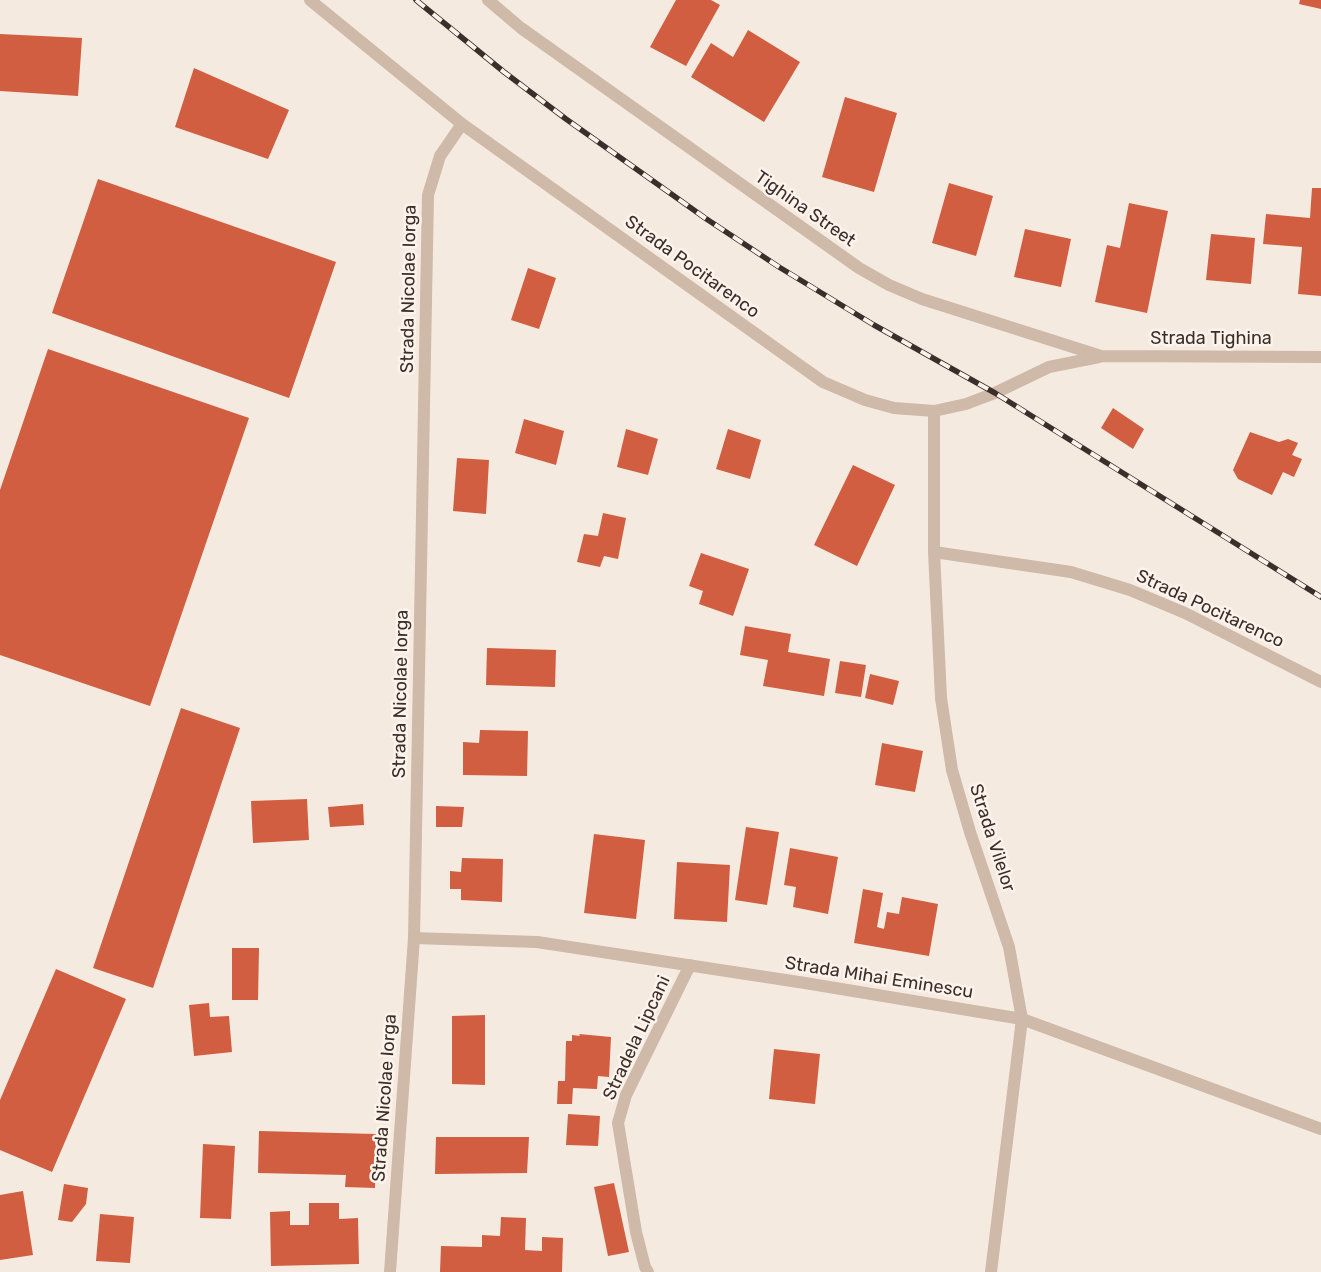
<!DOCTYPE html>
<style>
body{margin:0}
canvas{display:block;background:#f5eadf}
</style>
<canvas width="1321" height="1272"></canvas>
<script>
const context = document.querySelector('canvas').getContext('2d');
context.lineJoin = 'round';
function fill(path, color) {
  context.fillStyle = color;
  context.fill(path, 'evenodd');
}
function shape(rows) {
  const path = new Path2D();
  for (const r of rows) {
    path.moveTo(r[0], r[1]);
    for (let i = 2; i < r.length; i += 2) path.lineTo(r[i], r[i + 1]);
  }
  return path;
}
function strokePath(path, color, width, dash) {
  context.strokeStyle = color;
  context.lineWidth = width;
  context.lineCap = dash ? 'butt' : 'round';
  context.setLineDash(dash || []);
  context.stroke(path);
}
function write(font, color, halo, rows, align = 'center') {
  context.font = font + ' Rubik,sans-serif';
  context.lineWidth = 5;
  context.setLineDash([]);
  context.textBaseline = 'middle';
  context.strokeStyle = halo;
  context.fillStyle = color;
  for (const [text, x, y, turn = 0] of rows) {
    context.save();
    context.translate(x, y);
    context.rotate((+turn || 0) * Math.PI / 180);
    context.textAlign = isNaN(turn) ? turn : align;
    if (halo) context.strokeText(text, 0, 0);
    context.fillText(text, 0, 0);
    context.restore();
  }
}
fill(shape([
 [676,0,711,0,720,5,686,66,650,47],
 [1300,0,1321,0,1321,9,1299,4],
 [748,30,800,62,764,122,691,77,711,43,733,57],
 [0,34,82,38,78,96,0,91],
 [194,68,289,110,268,159,175,127],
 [845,97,897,113,874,192,822,177],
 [98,179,336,262,289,398,52,313],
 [949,183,993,196,976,256,932,243],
 [1312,188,1321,188,1321,296,1298,294,1302,247,1263,244,1266,214,1310,218],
 [1129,203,1168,211,1147,313,1095,302,1107,245,1120,248],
 [1025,229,1071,239,1061,287,1014,277],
 [1211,234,1255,238,1251,284,1206,280],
 [528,268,556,278,539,329,511,320],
 [48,349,249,418,150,706,0,655,0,490],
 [1113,408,1144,429,1133,449,1101,428],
 [524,419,564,431,556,465,515,453],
 [626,429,658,439,648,475,617,467],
 [728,429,761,440,750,479,716,469],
 [1250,432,1279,442,1288,439,1298,443,1292,455,1302,459,1294,477,1283,472,1272,495,1238,479,1233,470],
 [457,458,489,460,486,514,453,511],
 [853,465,895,485,857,566,814,545],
 [603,513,626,518,618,559,604,556,600,567,577,562,584,534,598,536],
 [701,553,749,569,733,616,699,604,703,591,689,586],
 [745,626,791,634,788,652,830,659,824,696,763,686,768,660,740,655],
 [487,648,556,650,555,687,486,685],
 [840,661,866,665,861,697,835,693],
 [870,674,899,681,893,705,865,698],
 [181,708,240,728,153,988,93,968],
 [480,730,528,731,527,776,463,775,463,742,479,743],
 [882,743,923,751,915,792,875,785],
 [307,799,309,840,253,843,251,801],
 [363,804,364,825,330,827,328,807],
 [436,806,464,807,462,827,436,827],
 [746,827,779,832,767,905,735,900],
 [594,834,645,840,636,919,584,913],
 [790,848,838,857,828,914,793,907,796,887,784,885],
 [462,858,503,859,502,902,461,900,461,889,450,889,450,871,461,872],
 [677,862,730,865,727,922,674,919],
 [863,889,883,893,877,927,884,929,887,912,899,914,902,897,938,904,929,956,854,943],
 [232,948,259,948,258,1000,232,1000],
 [56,969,126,999,52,1172,0,1150,0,1100],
 [209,1003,210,1017,229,1016,232,1052,194,1056,189,1005],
 [485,1015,485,1085,452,1084,452,1016],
 [579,1034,611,1037,609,1077,598,1076,597,1089,573,1088,572,1104,557,1104,558,1081,565,1081,566,1041,572,1041,572,1035,580,1036],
 [774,1049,820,1054,815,1104,769,1099],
 [568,1114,600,1116,598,1146,566,1145],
 [259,1131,376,1134,375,1188,345,1187,346,1175,258,1173],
 [436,1137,529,1137,527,1173,435,1174],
 [203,1144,235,1146,231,1219,200,1218],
 [614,1183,629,1252,608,1256,594,1187],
 [64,1184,88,1188,86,1204,72,1222,58,1220],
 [23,1191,33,1255,0,1260,0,1195],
 [309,1203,339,1203,339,1219,358,1218,359,1264,271,1266,270,1212,290,1211,290,1225,309,1225],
 [100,1214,134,1217,130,1263,96,1261],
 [501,1217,526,1218,525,1250,542,1251,542,1237,563,1238,562,1272,440,1272,441,1246,482,1247,482,1235,500,1236]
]), '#d15e41');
strokePath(shape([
 [310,0,462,124,823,382,865,400,894,408,934,411,966,404,995,393,1049,367,1099,357],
 [488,0,521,28,859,268,889,285,922,299,1101,356,1321,357],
 [934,411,934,552,941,698,952,770,970,832,1009,947,1022,1019,991,1272],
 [934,552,1071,572,1130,590,1185,613,1321,682],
 [414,938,537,942,805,983,1022,1019,1321,1129],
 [390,1272,414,938,428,195,440,156,462,124],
 [648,1272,645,1267,636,1232,618,1123,626,1095,690,965]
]), '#cfb9a9', 12);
const rail = shape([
 [416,0,504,72,566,119,705,218,779,267,874,325,995,393,1321,597]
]);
strokePath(rail, '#3c2e2a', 5.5);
strokePath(rail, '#fcf4ec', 4, [11]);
write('18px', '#3c2e2a', '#fcf4ec', [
 ["Tighina Street",805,209,35],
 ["Strada Pocitarenco",692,267,36],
 ["Strada Nicolae Iorga",409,289,-89],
 ["Strada Tighina",1211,339],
 ["Strada Pocitarenco",1210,609,25],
 ["Strada Nicolae Iorga",401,694,-89],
 ["Strada Vilelor",992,838,72],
 ["Strada Mihai Eminescu",879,978,9],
 ["Stradela Lipcani",637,1038,-65],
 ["Strada Nicolae Iorga",385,1098,-86]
]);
</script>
